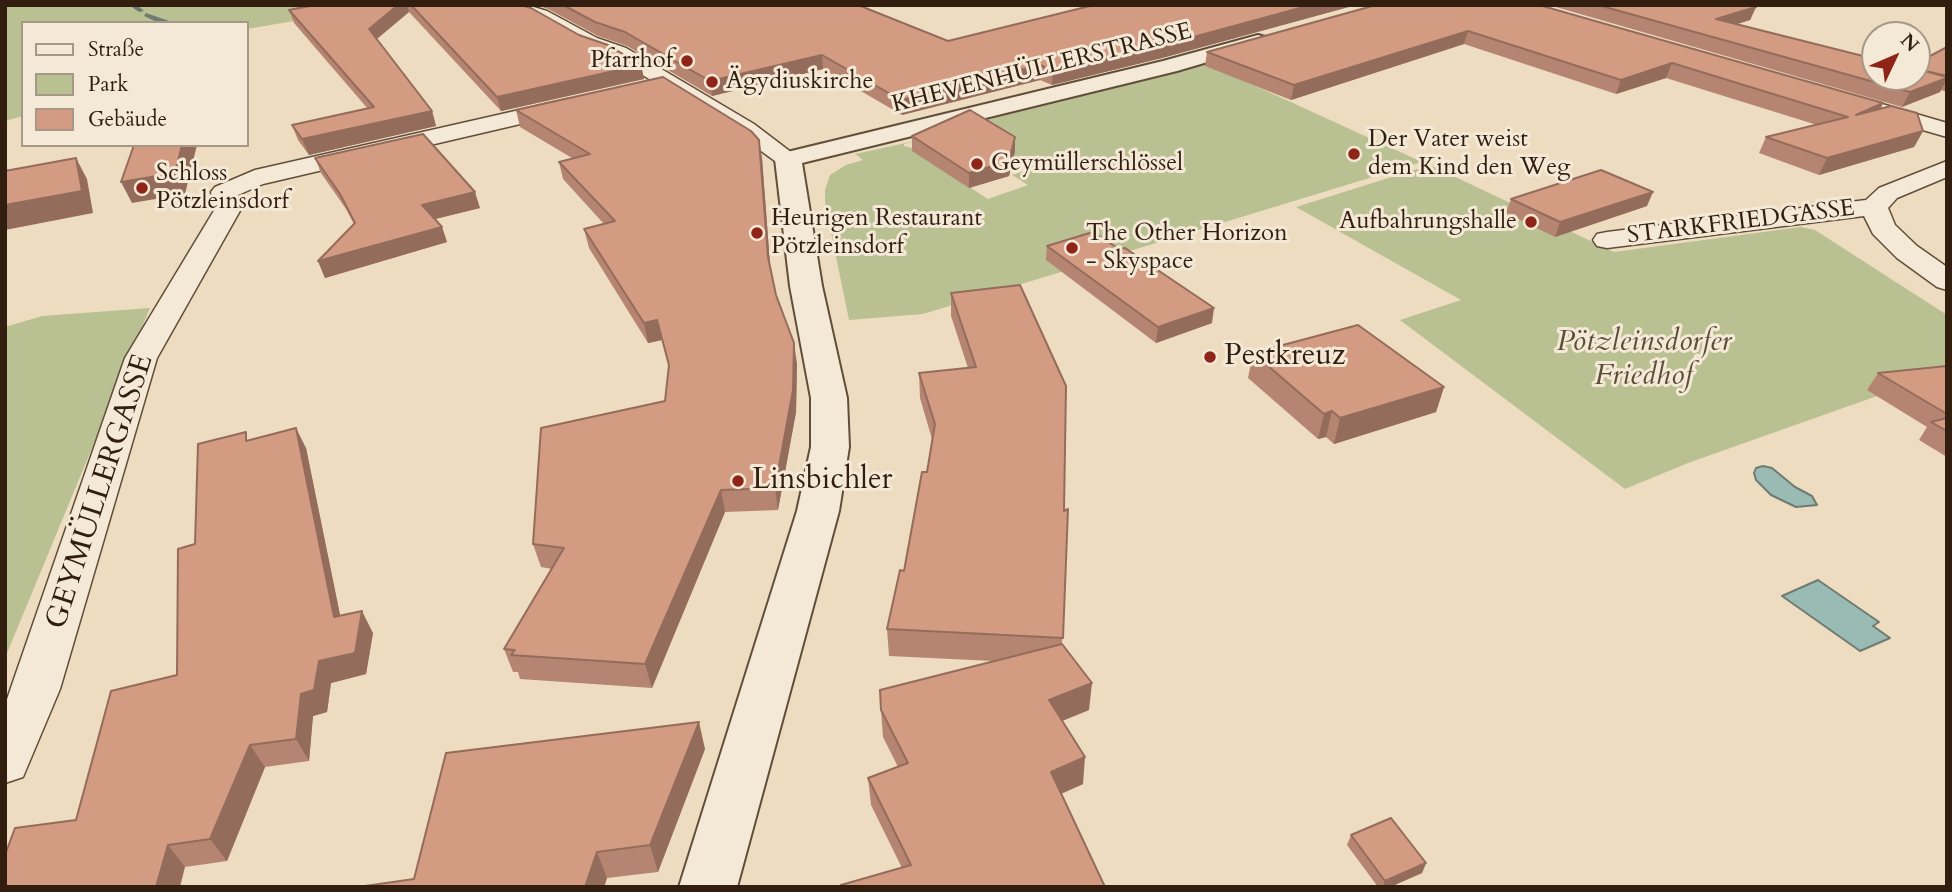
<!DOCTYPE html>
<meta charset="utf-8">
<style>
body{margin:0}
#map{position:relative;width:1952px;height:892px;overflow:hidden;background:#eedcc0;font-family:Cardo,serif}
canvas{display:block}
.frame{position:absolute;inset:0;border:7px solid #311e0e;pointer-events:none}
.legend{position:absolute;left:21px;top:21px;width:228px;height:126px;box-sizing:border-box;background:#f4e8d6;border:2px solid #a69786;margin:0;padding:9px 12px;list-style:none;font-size:21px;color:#311e0e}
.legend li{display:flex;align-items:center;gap:14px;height:35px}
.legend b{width:35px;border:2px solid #a69786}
.north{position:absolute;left:1861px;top:21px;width:70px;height:70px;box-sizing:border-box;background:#f4e8d6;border:2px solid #a69786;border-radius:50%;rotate:46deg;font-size:19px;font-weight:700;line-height:28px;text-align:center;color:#311e0e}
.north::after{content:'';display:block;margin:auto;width:24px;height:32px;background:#8f2418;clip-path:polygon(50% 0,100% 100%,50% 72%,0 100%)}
</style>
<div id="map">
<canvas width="1952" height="892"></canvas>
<div class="frame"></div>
<ul class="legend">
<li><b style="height:9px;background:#f4e8d6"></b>Straße</li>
<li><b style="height:19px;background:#b9c092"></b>Park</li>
<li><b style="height:19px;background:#d49b83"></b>Gebäude</li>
</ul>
<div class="north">N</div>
</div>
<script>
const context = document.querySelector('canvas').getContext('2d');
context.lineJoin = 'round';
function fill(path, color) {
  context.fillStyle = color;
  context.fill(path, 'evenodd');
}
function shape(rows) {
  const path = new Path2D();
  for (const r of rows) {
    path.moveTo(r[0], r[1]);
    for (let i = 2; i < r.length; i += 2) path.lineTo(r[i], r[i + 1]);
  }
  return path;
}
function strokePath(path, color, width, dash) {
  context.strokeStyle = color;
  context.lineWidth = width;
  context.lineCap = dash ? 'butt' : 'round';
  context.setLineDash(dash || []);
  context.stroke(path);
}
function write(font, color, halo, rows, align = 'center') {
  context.font = font + ' Cardo,serif';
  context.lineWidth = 6;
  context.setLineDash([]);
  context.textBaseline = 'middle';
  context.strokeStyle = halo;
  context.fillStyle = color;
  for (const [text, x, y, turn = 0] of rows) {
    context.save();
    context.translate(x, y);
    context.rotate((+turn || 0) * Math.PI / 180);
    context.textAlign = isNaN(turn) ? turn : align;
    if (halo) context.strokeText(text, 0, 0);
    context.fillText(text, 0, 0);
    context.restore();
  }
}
fill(shape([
 [5,5,323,5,329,15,247,29,247,23,23,23,23,116,5,121],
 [1203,62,1422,162,923,314,849,320,825,203,825,190,830,175,846,165,863,160,855,154,924,139,904,144,904,146,916,149,913,151,988,199,1028,185,1012,175,1031,169,952,128],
 [1430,165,1614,252,1801,227,1815,230,1947,315,1947,376,1877,396,1688,463,1625,489,1400,320,1461,300,1296,207],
 [150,308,5,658,5,327,42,316]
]), '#b9c092');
const water = shape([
 [1763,466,1772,468,1795,487,1812,496,1817,505,1796,507,1771,495,1756,480,1754,473,1756,468,1763,466],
 [1818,580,1879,622,1873,626,1890,638,1860,651,1782,596,1818,580]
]);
fill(water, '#99bbb4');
strokePath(water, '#6f7c72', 2);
fill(shape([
 [129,5,137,5,144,11,139,12,129,5],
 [146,13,169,21,169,23,159,23,144,16,146,13]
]), '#6f7c72');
const minor = shape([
 [498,5,527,5,547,11,597,38,626,48,754,124,800,159,797,164,788,166,779,164,738,134,612,56,583,46,535,19,501,9,498,5],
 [568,99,576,101,579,106,576,111,263,184,238,195,241,209,157,358,60,689,23,777,5,783,5,705,125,358,215,209,211,192,215,187,255,170,568,99],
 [1872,101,1947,123,1947,137,1864,113,1861,108,1864,103,1872,101],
 [1947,161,1947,177,1897,198,1888,208,1895,225,1917,246,1947,267,1947,290,1937,287,1897,258,1873,234,1864,216,1607,248,1597,246,1593,240,1597,234,1607,232,1866,200,1879,188,1947,161]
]);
const tertiary = shape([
 [1258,35,1265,37,1268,41,1265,45,1177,71,802,163,822,286,847,398,849,447,839,511,737,887,679,887,797,511,811,447,811,398,790,286,775,159,779,154,1163,61,1258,35]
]);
strokePath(minor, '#604e3a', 3);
strokePath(tertiary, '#604e3a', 4);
fill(minor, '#f4e8d6');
fill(tertiary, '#f4e8d6');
fill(shape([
 [315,5,520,5,641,65,644,79,501,111,409,12,377,39,432,111,436,126,309,155,298,140,292,125,368,109,294,23,289,10],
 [537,5,858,5,948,41,1094,5,1356,5,1162,58,1052,85,1040,80,902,115,823,69,712,96,627,46,598,36,548,9],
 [1376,5,1883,103,1881,108,1923,131,1914,147,1819,175,1759,153,1766,137,1817,125,1666,78,1616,94,1464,44,1291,100,1205,66,1207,52],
 [1549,5,1749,5,1756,7,1750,20,1737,24,1917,77,1947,47,1947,92,1941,90,1940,92,1902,107],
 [516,110,762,158,770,265,776,295,797,364,796,412,778,510,725,512,652,688,520,679,518,672,513,672,504,649,552,569,541,567,533,544,665,401,669,368,662,340,648,343,589,248,584,229,604,224,563,179,559,162,572,158,520,127],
 [912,136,1015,137,1015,151,1009,176,969,188,912,151],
 [315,158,480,208,435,219,442,227,447,242,325,278,318,261,354,224,346,209,321,173],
 [1511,199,1647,206,1555,237,1506,213],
 [1047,246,1212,323,1156,343,1046,260],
 [951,293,1064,511,1068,509,1062,644,1089,710,1062,721,1083,784,1061,794,1105,887,902,868,871,805,868,778,898,767,883,737,881,710,993,661,889,656,887,629,904,571,927,472,932,439,920,398,919,373,968,368,951,316],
 [1253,353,1444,387,1436,412,1334,444,1326,437,1318,439,1248,378],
 [1947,366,1947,457,1919,440,1927,427,1867,390,1878,373],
 [250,440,306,448,340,616,373,633,366,674,331,683,327,712,313,716,309,761,265,767,227,861,185,867,76,820,177,675,195,544],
 [705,749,658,872,607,878,604,887,358,887,414,879],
 [1351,835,1426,863,1422,873,1390,887,1378,887,1347,845]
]), '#b68571');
fill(shape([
 [398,5,407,5,409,12,373,42,369,29],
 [1311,5,1356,5,1162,58,1052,85,1053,71],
 [1756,7,1750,20,1711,32,1716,19],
 [1468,31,1464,44,1291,100,1294,85],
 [822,55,823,69,712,96,710,81],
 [1672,63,1666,78,1616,94,1621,80],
 [641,65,644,79,501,111,497,97],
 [1040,65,1040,80,902,115,901,100],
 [1947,78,1940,92,1902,107,1910,92],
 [1883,103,1875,119,1856,115],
 [432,111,436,126,309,155,302,139],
 [1923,131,1914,147,1819,175,1827,158],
 [1015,137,1015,151,1009,176,969,188,969,173],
 [759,140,762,158,771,277,768,257],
 [182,145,197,145,185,194,132,203,121,182],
 [76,158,87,179,93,213,5,230,5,205],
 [475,192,480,208,427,221,422,205],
 [1653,192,1647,206,1555,237,1560,222],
 [442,227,447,242,325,278,318,261],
 [1214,308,1212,323,1156,343,1158,327],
 [657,320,662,340,648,343,644,323],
 [794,343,797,364,796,412,778,510,775,488],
 [1444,387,1436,412,1334,444,1340,418],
 [1332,411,1326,437,1318,439,1324,414],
 [296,428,306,448,345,639,334,617],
 [721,490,725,512,652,688,645,664],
 [362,611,373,633,366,674,331,683,327,712,313,716,309,761,296,739,301,694,319,661],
 [1092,683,1089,710,1047,727,1049,700],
 [699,722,705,749,658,872,650,845],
 [250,745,265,767,227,861,210,839],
 [1085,757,1083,784,1049,799,1051,772],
 [168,845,185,867,180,887,156,887],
 [597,852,607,878,604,887,585,887],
 [1426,863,1422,873,1390,887,1383,887,1385,881]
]), '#946c5c');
const building = shape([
 [315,5,398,5,369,29,432,111,302,139,292,125,374,107,289,10,315,5],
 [411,5,520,5,531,8,579,35,608,45,641,65,497,97,411,5],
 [563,5,858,5,948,41,1094,5,1311,5,1164,45,1053,71,1040,65,901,100,822,55,710,81,625,32,595,22,563,5],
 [1376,5,1539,5,1883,103,1856,115,1891,106,1917,113,1923,131,1827,158,1766,137,1848,117,1672,63,1621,80,1468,31,1294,85,1207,52,1376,5],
 [1598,5,1749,5,1756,7,1716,19,1875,59,1875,77,1917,77,1917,69,1947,77,1947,78,1910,92,1598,5],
 [1947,47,1947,76,1917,69,1917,63,1947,47],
 [663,77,751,131,759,140,768,257,776,295,794,343,793,390,775,488,721,490,645,664,511,655,515,650,504,649,564,548,533,544,541,428,665,401,669,365,657,320,644,323,584,229,615,221,559,162,590,154,516,110,663,77],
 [970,110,1015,137,1009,161,969,173,912,136,970,110],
 [423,134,475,192,422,205,442,227,318,261,355,223,340,194,315,158,423,134],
 [134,145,182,145,175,173,121,182,134,145],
 [76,158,82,191,5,205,5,171,76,158],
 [1601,170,1653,192,1560,222,1511,199,1601,170],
 [1093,232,1119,249,1125,248,1214,308,1158,327,1047,246,1093,232],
 [1020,285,1066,386,1064,511,1068,509,1063,638,887,629,900,570,904,571,922,472,927,472,935,424,919,373,976,367,951,293,1020,285],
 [1358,325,1444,387,1340,418,1332,411,1324,414,1253,353,1358,325],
 [1947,366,1947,414,1878,373,1947,366],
 [1947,418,1947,431,1931,422,1947,418],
 [296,428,334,617,362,611,355,653,319,661,314,690,301,694,296,739,250,745,210,839,168,845,156,887,5,887,5,855,15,828,76,820,111,691,177,675,178,549,195,544,198,444,246,432,246,441,296,428],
 [1062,644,1092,683,1049,700,1085,757,1051,772,1105,887,841,887,841,885,911,865,868,778,908,763,881,710,880,690,1062,644],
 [699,722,650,845,597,852,585,887,358,887,414,879,446,753,699,722],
 [1391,818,1426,863,1385,881,1351,835,1391,818]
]);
fill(building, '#d49b83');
strokePath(building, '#946c5c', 2);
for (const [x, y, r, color] of [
 [687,61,7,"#8f2418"],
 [712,82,7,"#8f2418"],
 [1354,154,7,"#8f2418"],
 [977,164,7,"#8f2418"],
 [142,188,7,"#8f2418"],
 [1531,222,7,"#8f2418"],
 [757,233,7,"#8f2418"],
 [1072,248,7,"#8f2418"],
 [1210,357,7,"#8f2418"],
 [738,481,7,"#8f2418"]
]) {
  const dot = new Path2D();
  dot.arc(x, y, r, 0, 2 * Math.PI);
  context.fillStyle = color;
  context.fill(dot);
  strokePath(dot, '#f4e8d6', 2.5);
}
write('24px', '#311e0e', '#f4e8d6', [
 ["Pfarrhof",673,61,"right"],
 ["Ägydiuskirche",726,82],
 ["Der Vater weist",1368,140],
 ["dem Kind den Weg",1368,168],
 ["Geymüllerschlössel",991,164],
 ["Schloss",156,174],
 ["Pötzleinsdorf",156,202],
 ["Heurigen Restaurant",771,219],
 ["Pötzleinsdorf",771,247],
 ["Aufbahrungshalle",1517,222,"right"],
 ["The Other Horizon",1086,234],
 ["- Skyspace",1086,262]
], 'left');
write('24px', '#311e0e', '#f4e8d6', [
 ["KHEVENHÜLLERSTRASSE",1042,69,-14],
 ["STARKFRIEDGASSE",1741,223,-7]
]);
write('italic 30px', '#5a4f36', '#f4e8d6', [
 ["Pötzleinsdorfer",1644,343],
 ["Friedhof",1644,377]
]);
write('30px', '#311e0e', '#f4e8d6', [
 ["Pestkreuz",1224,357],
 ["Linsbichler",752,481]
], 'left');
write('30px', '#311e0e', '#f4e8d6', [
 ["GEYMÜLLERGASSE",101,492,-72]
]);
</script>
